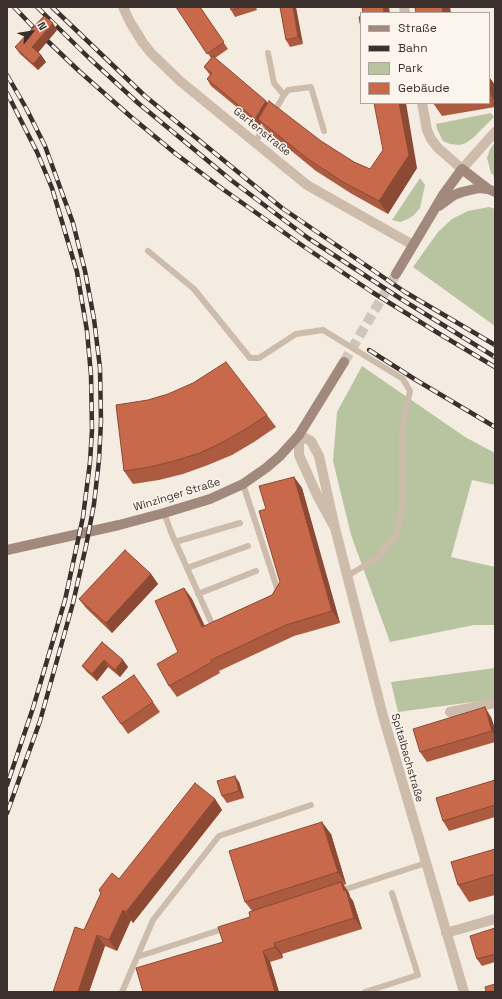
<!DOCTYPE html>
<meta charset="utf-8">
<style>
body{margin:0}
#map{position:relative;width:502px;height:999px;overflow:hidden;background:#f4ebe1;font-family:"Space Grotesk",sans-serif}
canvas{display:block}
.frame{position:absolute;inset:0;border:8px solid #3b302b;pointer-events:none}
.legend{position:absolute;left:360px;top:12px;width:130px;height:92px;box-sizing:border-box;background:#fbf5ee;border:1px solid #aea6a0;margin:0;padding:5px 7px;list-style:none;font-size:12px;color:#3b302b}
.legend li{display:flex;align-items:center;gap:8px;height:20px}
.legend b{width:20px;border:1px solid #aea6a0}
.north{position:absolute;left:12px;top:12px;width:40px;height:40px;-webkit-text-stroke:3px #fbf5ee;paint-order:stroke;rotate:60deg;font-size:11px;font-weight:700;line-height:16px;text-align:center;color:#3b302b}
.north::after{content:'';display:block;margin:auto;width:14px;height:18px;background:#3b302b;clip-path:polygon(50% 0,100% 100%,50% 72%,0 100%)}
</style>
<div id="map">
<canvas width="502" height="999"></canvas>
<div class="frame"></div>
<ul class="legend">
<li><b style="height:5px;background:#a18a7d"></b>Straße</li>
<li><b style="height:5px;background:#3b302b"></b>Bahn</li>
<li><b style="height:11px;background:#b8c4a0"></b>Park</li>
<li><b style="height:11px;background:#c8694b"></b>Gebäude</li>
</ul>
<div class="north">N</div>
</div>
<script>
const context = document.querySelector('canvas').getContext('2d');
context.lineJoin = 'round';
function fill(path, color) {
  context.fillStyle = color;
  context.fill(path, 'evenodd');
}
function shape(rows) {
  const path = new Path2D();
  for (const r of rows) {
    path.moveTo(r[0], r[1]);
    for (let i = 2; i < r.length; i += 2) path.lineTo(r[i], r[i + 1]);
  }
  return path;
}
function strokePath(path, color, width, dash) {
  context.strokeStyle = color;
  context.lineWidth = width;
  context.lineCap = dash ? 'butt' : 'round';
  context.setLineDash(dash || []);
  context.stroke(path);
}
function write(font, color, halo, rows, align = 'center') {
  context.font = font + ' "Space Grotesk",sans-serif';
  context.lineWidth = 3;
  context.setLineDash([]);
  context.textBaseline = 'middle';
  context.strokeStyle = halo;
  context.fillStyle = color;
  for (const [text, x, y, turn = 0] of rows) {
    context.save();
    context.translate(x, y);
    context.rotate((+turn || 0) * Math.PI / 180);
    context.textAlign = isNaN(turn) ? turn : align;
    if (halo) context.strokeText(text, 0, 0);
    context.fillText(text, 0, 0);
    context.restore();
  }
}
fill(shape([
 [491,113,494,117,474,137,466,143,459,145,450,144,443,141,437,129,436,124],
 [495,142,495,177,491,173,487,158,490,149],
 [420,178,425,185,420,208,414,215,408,219,400,222,392,220],
 [489,207,495,209,495,326,413,267,438,232,452,219,468,211],
 [362,366,465,437,495,453,495,485,472,480,451,557,495,567,495,625,474,625,390,642,351,535,333,461,337,412],
 [495,668,495,699,398,712,391,682]
]), '#b8c4a0');
strokePath(shape([
 [344,362,396,274]
]), '#cfc6bd', 10, [10, 5]);
strokePath(shape([
 [268,53,274,83,284,95,273,114],
 [284,95,288,90,311,87,324,131],
 [255,142,268,122],
 [148,251,194,289,250,358,259,358,296,334,323,330,403,379,410,391,402,428,402,508,396,536,376,559,347,576],
 [243,484,277,588],
 [164,513,171,532,212,624,218,622],
 [175,542,240,523],
 [187,568,248,546],
 [198,594,256,571],
 [340,891,426,863],
 [137,957,226,928],
 [122,992,153,920,219,836,311,805],
 [365,992,418,975,392,893]
]), '#cdbbac', 6);
strokePath(shape([
 [123,7,130,22,143,43,151,53,180,81,307,185,413,245],
 [404,7,405,13],
 [422,103,427,130,431,139,438,148,462,169,495,132],
 [335,528,317,495,299,455,299,435,311,441,319,456,335,528,383,716,464,992],
 [450,712,495,703],
 [446,933,495,919]
]), '#cdbbac', 10);
strokePath(shape([
 [439,206,454,195,462,192,479,188,488,189],
 [396,274,443,195,462,169,488,189,495,192],
 [7,550,119,525,164,513,210,499,243,484,266,468,280,456,299,435,344,362]
]), '#a18a7d', 10);
const rail = shape([
 [14,7,34,28,79,71,130,116,176,154,224,190,303,246,372,292,438,333,495,367],
 [37,7,89,58,138,103,231,180,308,238,401,299,495,357],
 [52,7,145,96,282,208,405,292,495,345],
 [7,75,26,108,45,146,73,223,85,271,94,319,100,368,101,421,99,460,94,504,86,546,73,603,40,721,7,813],
 [7,93,37,152,52,188,77,272,87,331,91,375,92,430,90,462,83,517,65,600,33,708,7,785],
 [369,350,416,380,495,427]
]);
strokePath(rail, '#3b302b', 4.5);
strokePath(rail, '#fbf5ee', 3, [9]);
fill(shape([
 [176,7,200,7,228,49,215,58,268,103,321,141,354,162,370,169,417,168,388,214,352,194,316,171,267,131,261,123,260,126,211,86,207,79,210,75,204,67,211,58],
 [230,7,256,7,257,10,235,17,231,10],
 [280,7,303,44,290,47,286,40],
 [57,30,38,52,41,55,46,62,38,70,20,54,15,47],
 [489,77,495,85,495,107,442,116,433,103,489,103],
 [267,415,276,427,254,442,232,455,208,465,183,474,159,480,133,484,124,471],
 [294,477,302,488,340,623,294,636,219,671,220,673,177,697,169,686,178,652,184,588,192,599,205,626,272,595,280,582,266,509],
 [151,574,158,584,112,633,86,608,79,599],
 [102,642,123,660,128,667,120,677,108,667,97,681,87,672,82,666],
 [134,675,160,712,128,734,102,697],
 [491,717,495,729,495,742,427,762,420,752],
 [495,780,495,817,449,831,443,821],
 [239,782,244,798,227,803,222,796],
 [215,799,222,810,133,923,131,920,117,951,105,946,89,992,53,992,84,930,101,894,99,890,119,879],
 [331,834,346,884,344,885,349,893,350,897,353,901,362,929,282,954,283,958,270,962,279,992,143,992,223,942,250,917,252,911,245,902],
 [495,849,495,895,469,902,458,885],
 [495,928,495,962,482,966,477,959]
]), '#ac5a40');
fill(shape([
 [293,7,296,7,303,44,298,37],
 [383,7,389,7,390,13,384,13],
 [442,7,450,7,451,13,443,13],
 [53,23,57,30,37,54,32,47],
 [41,55,46,62,38,70,33,64],
 [489,77,495,85,495,101,489,92],
 [266,101,271,108,258,119,261,123,260,126,255,119],
 [399,103,406,103,417,168,388,214,379,201],
 [294,477,302,488,340,623,332,611],
 [151,574,158,584,112,633,106,623],
 [184,588,192,599,210,638,202,627],
 [104,660,108,667,97,681,92,674],
 [123,660,128,667,120,677,115,670],
 [485,707,491,717,495,729,495,736,492,731],
 [235,776,239,782,244,798,239,791],
 [215,799,222,810,133,923,126,912],
 [322,822,331,834,346,884,338,872],
 [341,882,349,893,350,897,353,901,362,929,354,918],
 [123,910,131,920,117,951,109,940],
 [97,935,105,946,89,992,78,992],
 [274,943,282,954,283,958,275,947],
 [263,951,270,962,279,992,275,992]
]), '#8c4a34');
const building = shape([
 [176,7,200,7,224,42,207,54,176,7],
 [230,7,243,7,231,10,230,7],
 [280,7,293,7,298,37,286,40,280,7],
 [362,7,383,7,384,13,363,13,362,7],
 [415,7,442,7,443,13,416,13,415,7],
 [44,16,53,23,32,47,41,55,33,64,15,47,44,16],
 [361,16,361,28,359,17,361,16],
 [213,56,266,101,255,119,207,79,212,73,204,67,213,56],
 [269,101,321,141,354,162,370,169,383,150,374,103,399,103,409,155,379,201,343,182,308,159,258,119,269,101],
 [226,362,267,415,246,429,223,442,200,453,174,461,150,467,124,471,116,405,148,400,168,394,193,383,226,362],
 [294,477,332,611,286,625,211,660,212,662,169,686,157,664,178,652,155,601,184,588,202,627,272,595,280,582,259,511,266,509,259,486,294,477],
 [125,550,151,574,106,623,79,599,125,550],
 [102,642,123,660,115,670,104,660,92,674,82,666,102,642],
 [134,675,153,702,121,724,102,697,134,675],
 [485,707,492,731,420,752,413,729,485,707],
 [235,776,239,791,222,796,217,781,235,776],
 [495,780,495,805,443,821,436,798,495,780],
 [195,783,215,799,126,912,123,910,109,940,97,935,78,992,53,992,75,927,84,930,101,893,99,890,112,873,119,879,195,783],
 [322,822,338,872,245,902,229,851,322,822],
 [495,849,495,874,458,885,451,862,495,849],
 [341,882,344,891,346,890,354,918,274,943,275,947,263,951,275,992,143,992,136,968,223,942,218,927,250,917,249,912,341,882],
 [495,928,495,954,477,959,470,936,495,928],
 [495,984,495,992,486,992,485,987,495,984]
]);
fill(building, '#c8694b');
strokePath(building, '#8c4a34', 1);
write('11px', '#3b302b', '#fbf5ee', [
 ["Gartenstraße",262,132,39],
 ["Winzinger Straße",177,495,-17],
 ["Spitalbachstraße",407,758,74]
]);
</script>
